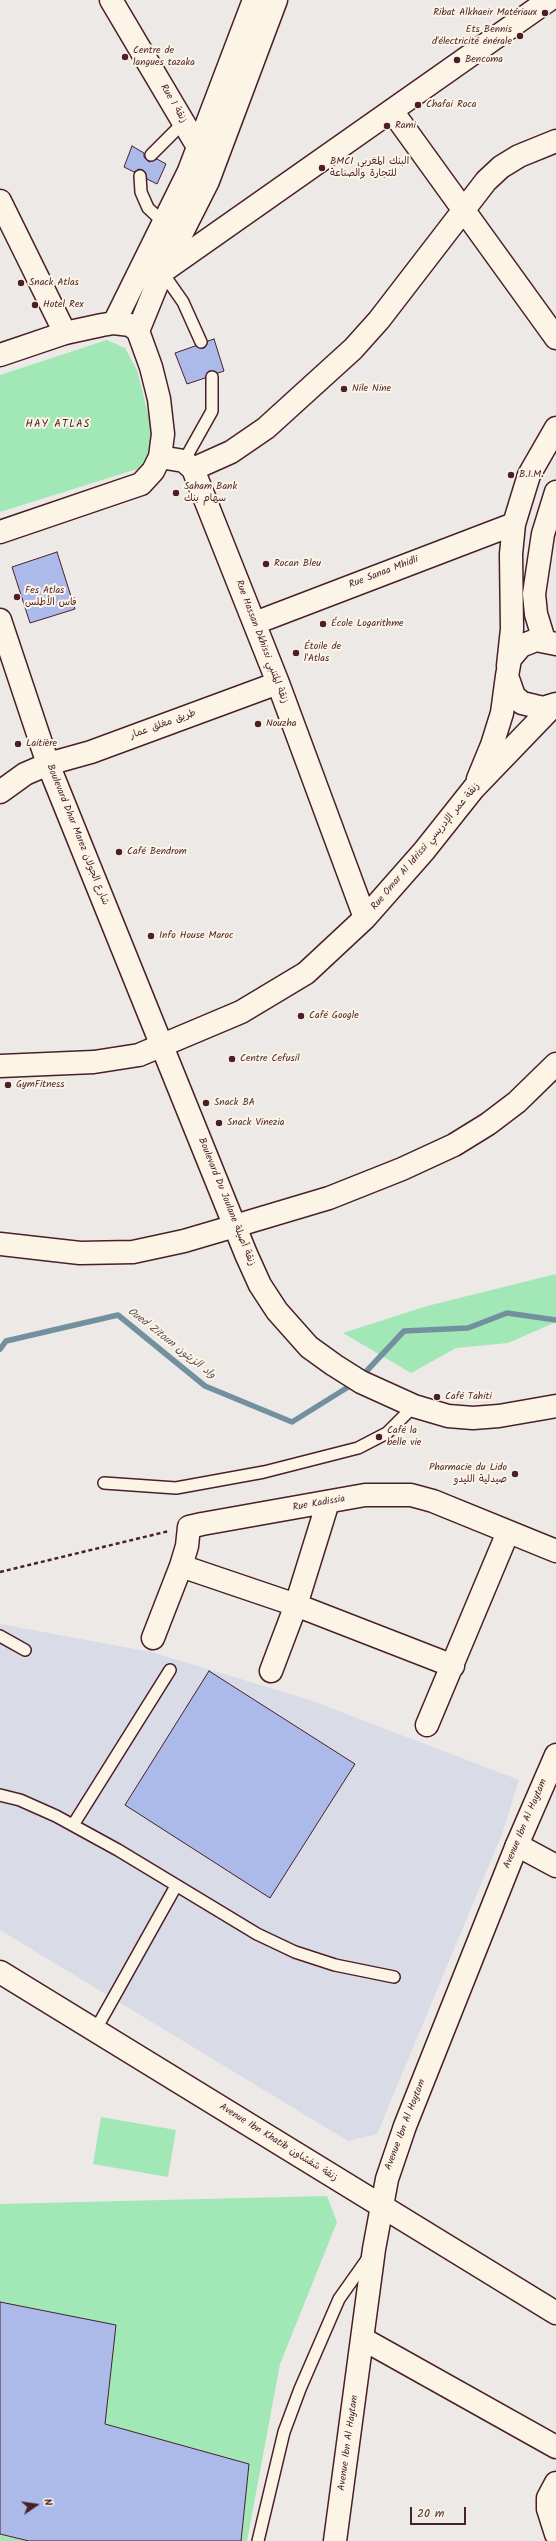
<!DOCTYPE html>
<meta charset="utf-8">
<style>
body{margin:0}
#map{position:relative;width:556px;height:2541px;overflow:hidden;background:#ece9e6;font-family:Kalam,sans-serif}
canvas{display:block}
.north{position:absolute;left:16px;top:2485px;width:40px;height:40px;-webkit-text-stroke:3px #fcf5e5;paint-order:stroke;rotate:77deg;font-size:11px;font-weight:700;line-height:16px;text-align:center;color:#4a1f2b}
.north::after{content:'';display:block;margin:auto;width:14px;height:18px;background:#4a1f2b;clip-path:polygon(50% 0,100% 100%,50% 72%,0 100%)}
.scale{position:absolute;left:410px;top:2507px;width:56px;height:18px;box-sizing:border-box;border:2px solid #4a1f2b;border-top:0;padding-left:5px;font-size:12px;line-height:14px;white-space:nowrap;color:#4a1f2b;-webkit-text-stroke:3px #fcf5e5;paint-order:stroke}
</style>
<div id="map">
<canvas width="556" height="2541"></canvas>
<div class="north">N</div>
<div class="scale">20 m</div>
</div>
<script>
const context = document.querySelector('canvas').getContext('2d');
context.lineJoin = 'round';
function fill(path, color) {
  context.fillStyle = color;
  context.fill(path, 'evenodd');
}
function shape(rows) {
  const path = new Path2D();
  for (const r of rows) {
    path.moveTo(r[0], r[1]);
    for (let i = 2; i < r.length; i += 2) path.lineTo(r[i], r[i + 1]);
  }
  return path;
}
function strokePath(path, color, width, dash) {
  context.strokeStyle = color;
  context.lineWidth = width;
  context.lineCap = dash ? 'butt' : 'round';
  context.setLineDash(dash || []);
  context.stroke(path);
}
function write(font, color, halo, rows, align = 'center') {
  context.font = font + ' Kalam,"Playpen Sans Arabic",sans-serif';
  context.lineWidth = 4;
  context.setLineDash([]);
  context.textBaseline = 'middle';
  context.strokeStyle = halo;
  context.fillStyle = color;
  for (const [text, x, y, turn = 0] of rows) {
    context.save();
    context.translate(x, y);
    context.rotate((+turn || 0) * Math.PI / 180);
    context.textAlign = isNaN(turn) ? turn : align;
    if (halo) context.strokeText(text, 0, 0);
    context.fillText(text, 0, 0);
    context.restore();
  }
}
fill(shape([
 [0,1624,151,1652,307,1699,519,1780,502,1834,377,2134,348,2141,0,1930]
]), '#d9dbe7');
fill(shape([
 [107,340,125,348,137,370,153,434,150,451,140,468,0,512,0,375],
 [556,1274,556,1322,508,1343,456,1348,411,1373,343,1333,427,1306],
 [101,2117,176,2130,168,2177,93,2164],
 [327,2196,337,2222,280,2364,247,2541,0,2541,0,2204]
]), '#a1e8b6');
strokePath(shape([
 [0,1349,6,1341,118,1315,205,1386,292,1422,353,1384],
 [361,1377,404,1331,468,1328,507,1313,556,1320]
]), '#72909e', 5.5);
const building = shape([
 [132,146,144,153,144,157,149,162,157,159,166,164,157,184,147,179,143,170,139,169,134,172,124,167,132,146],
 [214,339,224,371,218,373,209,371,205,378,187,384,175,353,195,346,204,348,208,341,214,339],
 [57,552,75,609,30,623,12,567,57,552],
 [209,1671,355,1764,270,1898,125,1805,209,1671],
 [0,2302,116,2325,105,2424,249,2464,241,2541,29,2541,0,2534,0,2302]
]);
fill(building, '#acbaea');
strokePath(building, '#4a1f2b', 1);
const service = shape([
 [151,155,184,122],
 [140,176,141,192,148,208,163,222],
 [162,272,183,302,201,342],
 [184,461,212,411,212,377],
 [104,1483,176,1488,264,1472,358,1448,387,1433,414,1406],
 [0,1636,25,1650],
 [0,1795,20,1800,56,1816,118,1850,257,1934,295,1952,335,1965,394,1977],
 [73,1825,170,1670],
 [96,2029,176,1886],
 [258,2541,284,2432,300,2389,339,2299,368,2258]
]);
const minor = shape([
 [111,0,198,147],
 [392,111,556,338],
 [0,201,65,333],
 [162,272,549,0],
 [160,457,184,461,193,469,278,683,365,918],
 [193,469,231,452,266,428,353,349,379,320,486,181,501,167,519,156,556,141],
 [255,623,514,524],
 [544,640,536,614,534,594,543,534,556,492],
 [556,644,536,640,521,646,510,659,507,676,514,696,522,703,543,708,556,704],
 [508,666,512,629,511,554,514,524,529,475,556,428],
 [478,779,492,745,502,713,507,676],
 [0,792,25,774,48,764,91,752,278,683],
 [0,1066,94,1062,139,1055,241,1012,306,973,365,918,424,851,474,788,553,706],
 [0,1244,80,1253,133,1252,184,1241,235,1226],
 [181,1566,296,1605,453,1666],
 [153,1638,181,1566,187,1546,189,1527,202,1524,365,1495,411,1495,433,1501,556,1551],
 [271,1671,296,1605,328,1502],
 [427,1725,508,1532],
 [517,1845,556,1866],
 [363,2339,556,2447],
 [556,2483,548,2498,548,2509,556,2534]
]);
const tertiary = shape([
 [0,620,48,764,246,1254,260,1285,277,1311,309,1347,334,1365,361,1382,414,1406,448,1416,473,1418,499,1416,556,1406],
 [235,1226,329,1198,402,1169,454,1145,488,1124,517,1102,556,1064],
 [0,1972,556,2313],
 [335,2541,374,2249,387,2179,405,2126,517,1845,556,1755]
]);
const primary = shape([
 [114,323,189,171,254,0],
 [138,331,162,272,208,181,276,0],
 [0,355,65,333,102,325,114,323,130,325,138,331,151,367,159,399,163,434,160,457,153,471,141,484,0,532]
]);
strokePath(service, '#4a1f2b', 14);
strokePath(minor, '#4a1f2b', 25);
strokePath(tertiary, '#4a1f2b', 25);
strokePath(primary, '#4a1f2b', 25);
strokePath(shape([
 [0,1572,169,1531]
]), '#4a1f2b', 2.5, [4, 3]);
strokePath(service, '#fcf5e5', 11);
strokePath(minor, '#fcf5e5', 22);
strokePath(tertiary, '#fcf5e5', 22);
strokePath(primary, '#fcf5e5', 22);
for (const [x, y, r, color] of [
 [545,13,4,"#4a1f2b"],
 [520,36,4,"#4a1f2b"],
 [125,57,4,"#4a1f2b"],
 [457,60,4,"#4a1f2b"],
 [418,105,4,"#4a1f2b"],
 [387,126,4,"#4a1f2b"],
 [322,168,4,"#4a1f2b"],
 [21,283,4,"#4a1f2b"],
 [35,305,4,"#4a1f2b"],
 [344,389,4,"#4a1f2b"],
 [511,475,4,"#4a1f2b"],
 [176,493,4,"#4a1f2b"],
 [266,564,4,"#4a1f2b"],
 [17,597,4,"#4a1f2b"],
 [323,624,4,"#4a1f2b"],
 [296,653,4,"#4a1f2b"],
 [258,724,4,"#4a1f2b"],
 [18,744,4,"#4a1f2b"],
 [119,852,4,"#4a1f2b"],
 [151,936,4,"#4a1f2b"],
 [301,1016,4,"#4a1f2b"],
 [232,1059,4,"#4a1f2b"],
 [8,1085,4,"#4a1f2b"],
 [206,1103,4,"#4a1f2b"],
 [219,1123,4,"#4a1f2b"],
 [437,1397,4,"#4a1f2b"],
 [379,1437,4,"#4a1f2b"],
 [515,1474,4,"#4a1f2b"]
]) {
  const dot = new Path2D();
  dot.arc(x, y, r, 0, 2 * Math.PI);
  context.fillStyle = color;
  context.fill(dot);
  strokePath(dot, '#fcf5e5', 1.5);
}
write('10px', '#4a1f2b', '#fcf5e5', [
 ["Ribat Alkhaeir Matériaux",537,13,"right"],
 ["Ets Bennis",512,30,"right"],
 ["d'électricité énérale",512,42,"right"],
 ["Centre de",133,51],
 ["langues tazaka",133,63],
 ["Bencoma",465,60],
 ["Chafai Roca",426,105],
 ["Rami",395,126],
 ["BMCI البنك المغربي",330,162],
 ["للتجارة والصناعة",330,174],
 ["Snack Atlas",29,283],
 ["Hotel Rex",43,305],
 ["Nile Nine",352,389],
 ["B.I.M.",519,475],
 ["Saham Bank",184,487],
 ["سهام بنك",184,499],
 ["Rocan Bleu",274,564],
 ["Fes Atlas",25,591],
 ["فاس الأطلس",25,603],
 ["École Logarithme",331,624],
 ["Étoile de",304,647],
 ["l'Atlas",304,659],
 ["Nouzha",266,724],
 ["Laitière",26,744],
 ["Café Bendrom",127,852],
 ["Info House Maroc",159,936],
 ["Café Google",309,1016],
 ["Centre Cefusil",240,1059],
 ["GymFitness",16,1085],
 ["Snack BA",214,1103],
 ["Snack Vinezia",227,1123],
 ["Café Tahiti",445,1397],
 ["Café la",387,1431],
 ["belle vie",387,1443],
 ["Pharmacie du Lido",507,1468,"right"],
 ["صيدلية الليدو",507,1480,"right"]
], 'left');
write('10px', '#4a1f2b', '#fcf5e5', [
 ["Rue 1 زنقة",173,104,59],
 ["Rue Sanaa Mhidli",384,573,-21],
 ["Rue Hassan Dkhissi زنقة المتنبي",261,642,69],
 ["طريق مغلق عمار",163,725,-20],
 ["Boulevard Dhar Marez شارع الجولان",77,835,68],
 ["Rue Omar Al Idrissi زنقة عمر الإدريسي",426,847,-50],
 ["Boulevard Du Joulane زنقة أصيلة",226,1202,68],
 ["Rue Kadissia",319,1504,-10],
 ["Avenue Ibn Al Haytam",526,1824,-67],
 ["Avenue Ibn Al Haytam",406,2125,-69],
 ["Avenue Ibn Khatib زنقة شفشاون",278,2143,32],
 ["Avenue Ibn Al Haytam",349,2443,-82]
]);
context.letterSpacing = '1px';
write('11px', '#4a1f2b', '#fcf5e5', [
 ["HAY ATLAS",58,425]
]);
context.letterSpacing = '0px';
write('italic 11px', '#5b4e5b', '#fcf5e5', [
 ["Oued Zitoun واد الزيتون",171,1344,38]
]);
</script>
